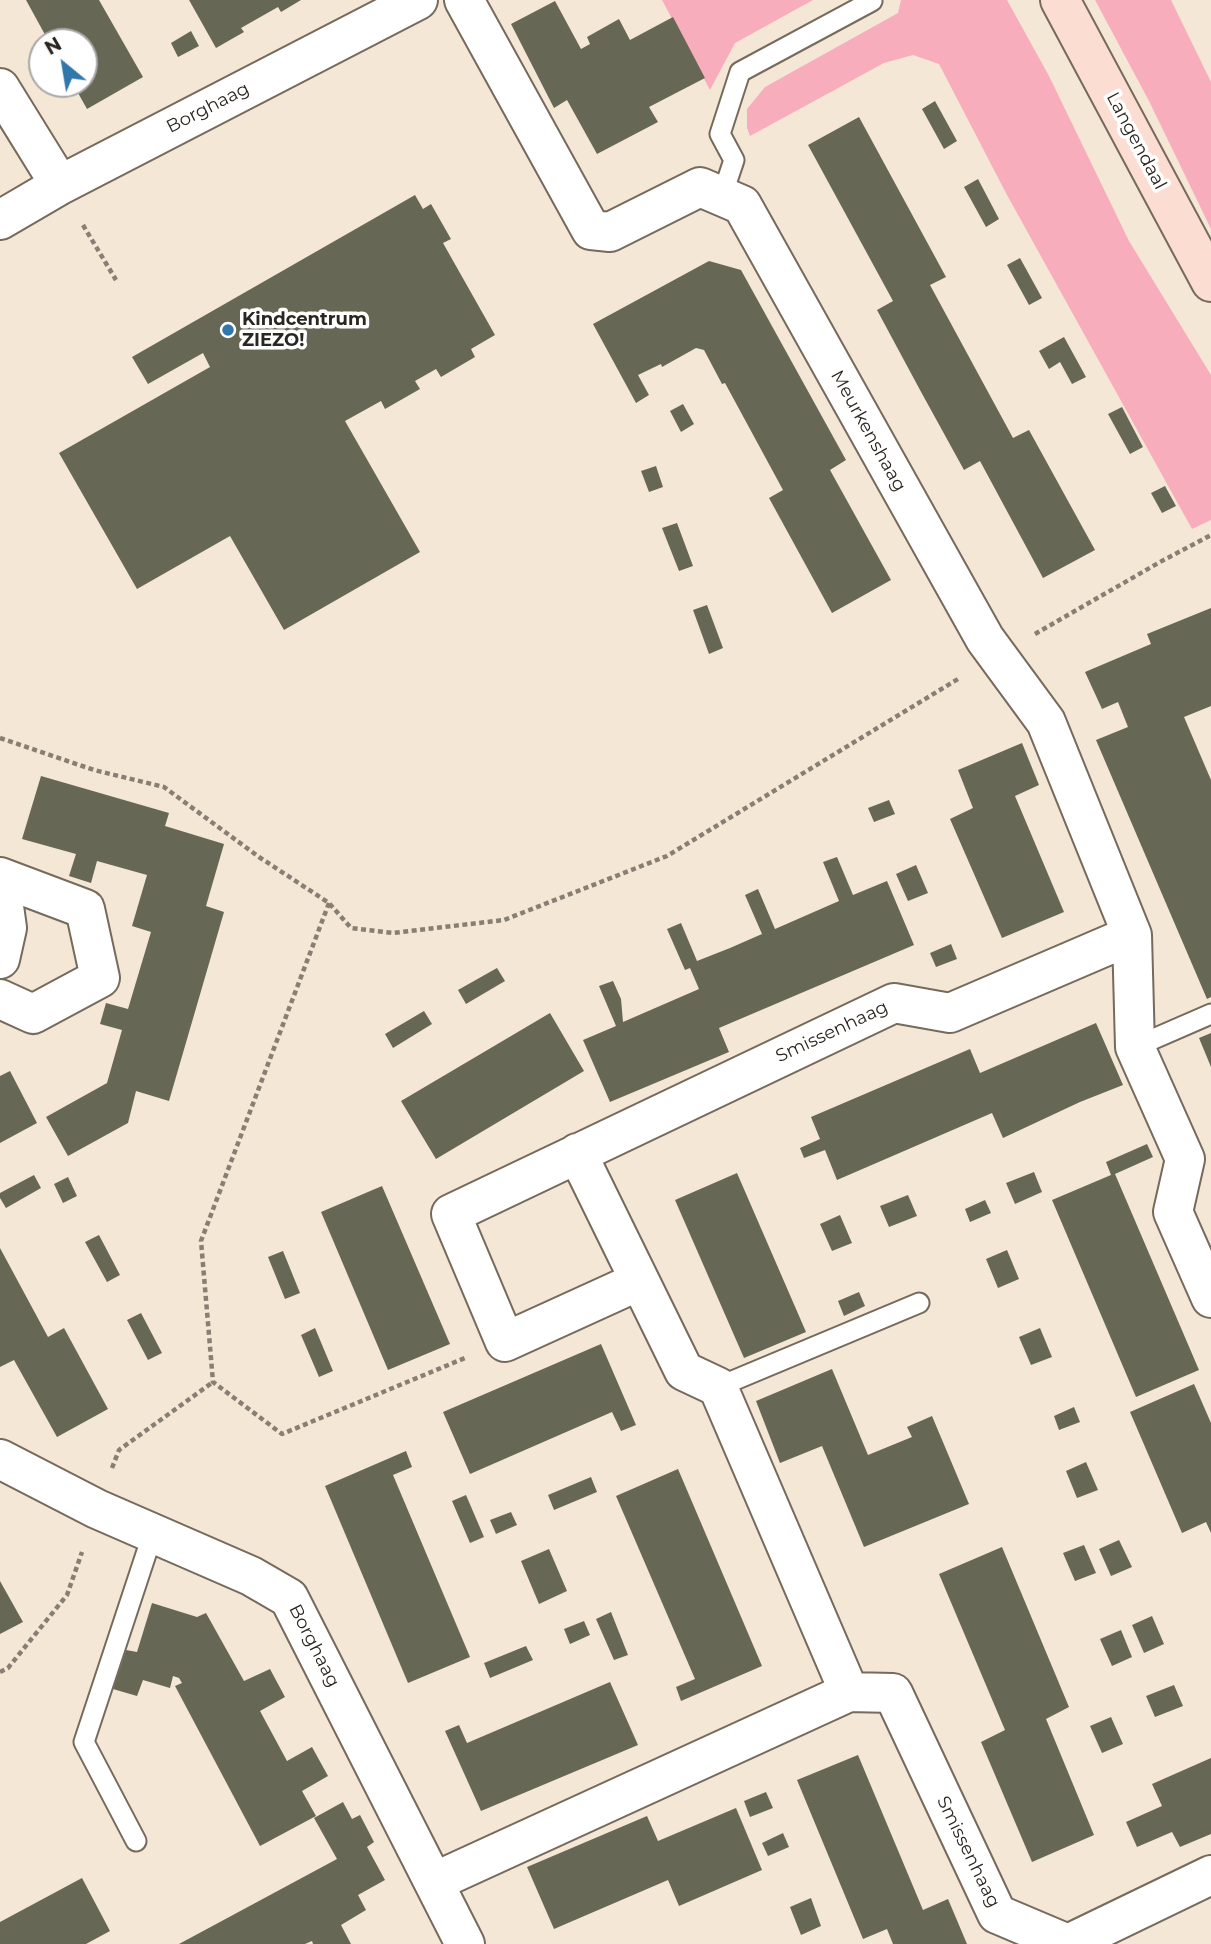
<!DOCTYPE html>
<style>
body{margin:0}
#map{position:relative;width:1211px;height:1944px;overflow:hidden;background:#f4e7d6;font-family:Montserrat,sans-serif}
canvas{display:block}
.north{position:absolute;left:28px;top:28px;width:70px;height:70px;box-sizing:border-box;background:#fff;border:2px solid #aaa8a6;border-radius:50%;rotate:330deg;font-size:19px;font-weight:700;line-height:28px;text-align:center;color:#2b2620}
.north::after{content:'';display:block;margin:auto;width:24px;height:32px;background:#3078ac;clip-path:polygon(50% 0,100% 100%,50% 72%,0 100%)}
</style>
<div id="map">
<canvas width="1211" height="1944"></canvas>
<div class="north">N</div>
</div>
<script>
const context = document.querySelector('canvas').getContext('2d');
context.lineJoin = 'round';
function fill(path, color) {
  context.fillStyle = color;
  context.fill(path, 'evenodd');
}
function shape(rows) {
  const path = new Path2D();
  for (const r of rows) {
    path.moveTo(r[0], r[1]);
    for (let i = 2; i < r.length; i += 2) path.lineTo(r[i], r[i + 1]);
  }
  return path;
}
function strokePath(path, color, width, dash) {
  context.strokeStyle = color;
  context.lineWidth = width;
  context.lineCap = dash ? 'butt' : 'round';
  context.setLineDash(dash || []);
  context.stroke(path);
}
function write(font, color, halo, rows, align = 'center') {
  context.font = font + ' Montserrat,sans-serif';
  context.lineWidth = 7;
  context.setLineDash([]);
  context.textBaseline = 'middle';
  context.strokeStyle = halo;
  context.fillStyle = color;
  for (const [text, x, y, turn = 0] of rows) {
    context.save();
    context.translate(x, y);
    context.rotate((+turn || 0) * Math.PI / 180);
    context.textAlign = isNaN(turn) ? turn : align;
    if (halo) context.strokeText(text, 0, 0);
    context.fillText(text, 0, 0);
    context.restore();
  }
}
fill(shape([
 [662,0,813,0,735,43,710,90],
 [901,0,1007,0,1049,76,1129,241,1211,375,1211,520,1192,529,1007,195,939,64,913,55,884,63,750,136,747,128,747,109,765,87,898,13],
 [1095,0,1171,0,1211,82,1211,229,1149,101]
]), '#f8adbc');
fill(shape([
 [26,0,99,0,143,77,87,109,73,84,84,84,84,74,89,71,84,63,84,42,72,42,68,34,55,42,49,42],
 [189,0,301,0,281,12,278,7,241,28,244,32,216,48],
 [555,1,581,49,590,44,587,37,619,19,630,40,673,17,705,78,649,107,658,122,597,154,567,100,554,108,511,24],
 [191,31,199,46,178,57,171,43],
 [935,101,957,141,944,149,922,109],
 [859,117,946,277,930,285,1013,438,1029,430,1095,550,1043,578,980,461,964,470,920,390,877,310,893,301,808,145],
 [978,179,999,219,986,227,964,187],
 [415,195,423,209,431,204,451,239,443,243,495,335,471,349,475,357,441,377,436,369,415,381,420,389,385,409,381,401,345,421,420,552,284,630,230,536,137,589,59,453,210,367,203,353,148,384,132,357],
 [1020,258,1042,298,1029,305,1007,265],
 [709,261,741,270,846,460,830,470,891,580,832,613,769,498,783,490,725,383,722,384,704,350,696,348,662,367,661,364,638,375,649,395,636,403,593,324],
 [1064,337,1086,377,1072,384,1060,362,1049,369,1039,351],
 [683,404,694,424,681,432,670,411],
 [1122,407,1143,447,1130,454,1108,414],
 [656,466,663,487,649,492,641,471],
 [1165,486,1176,506,1162,513,1151,493],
 [677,523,693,566,679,571,662,528],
 [707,605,723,648,709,654,693,610],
 [1211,608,1211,706,1184,717,1211,780,1211,997,1207,999,1096,740,1128,727,1118,702,1102,709,1085,672,1151,644,1147,634],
 [1022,743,1039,785,1015,796,1064,912,1002,938,950,819,973,808,958,770],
 [41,776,169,813,165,826,224,844,206,906,224,912,169,1101,136,1091,128,1123,68,1156,46,1117,107,1083,122,1030,100,1024,106,1003,128,1009,151,932,132,926,147,875,97,861,91,883,69,876,76,854,22,839],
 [889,800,895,814,874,822,868,808],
 [837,857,853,895,887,881,914,945,719,1028,729,1052,610,1102,583,1040,616,1026,599,986,613,981,621,999,623,1022,699,989,690,968,685,970,667,929,681,923,697,961,730,948,762,934,745,895,758,889,775,929,839,901,823,862],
 [916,865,928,893,908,901,896,874],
 [951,944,957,959,936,967,930,953],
 [497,968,505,981,466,1004,458,990],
 [424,1011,432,1024,393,1048,385,1034],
 [550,1013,584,1071,436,1159,401,1101],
 [1096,1023,1123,1085,1080,1102,1003,1138,992,1113,837,1180,825,1150,804,1158,800,1148,820,1139,811,1117,970,1049,980,1073],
 [1211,1033,1211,1067,1199,1038],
 [10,1071,37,1123,0,1143,0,1076],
 [1147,1144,1153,1157,1115,1174,1199,1370,1136,1397,1052,1200,1111,1175,1106,1162],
 [1034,1172,1042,1192,1015,1204,1006,1183],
 [737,1173,806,1332,744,1358,675,1200],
 [34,1175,41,1188,6,1208,0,1198,0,1193],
 [68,1177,77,1196,63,1203,54,1184],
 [382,1186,450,1344,388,1370,321,1212],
 [908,1195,917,1216,889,1227,880,1206],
 [985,1200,991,1213,970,1222,965,1209],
 [840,1215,852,1243,832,1251,820,1224],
 [99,1235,120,1275,107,1282,85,1242],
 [0,1248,48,1337,64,1328,108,1409,57,1437,14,1360,0,1367],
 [1007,1250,1019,1279,998,1288,986,1259],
 [283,1251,300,1293,285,1299,268,1257],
 [859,1292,865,1306,844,1316,838,1301],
 [141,1313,162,1353,148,1360,127,1320],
 [315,1328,333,1371,319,1377,301,1335],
 [1040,1328,1052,1357,1031,1365,1019,1337],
 [601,1344,636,1425,621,1431,612,1412,470,1474,443,1412],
 [832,1369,868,1455,912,1437,907,1427,932,1416,969,1504,864,1547,822,1446,780,1463,756,1401],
 [1194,1384,1211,1423,1211,1533,1206,1522,1182,1533,1130,1412],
 [1074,1407,1080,1422,1059,1430,1054,1416],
 [406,1451,412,1467,393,1475,470,1657,408,1683,325,1486],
 [1086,1462,1098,1490,1077,1498,1066,1471],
 [678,1469,762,1666,681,1701,676,1687,695,1679,616,1496],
 [591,1477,597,1492,554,1510,548,1495],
 [466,1495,484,1537,470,1543,452,1501],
 [511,1512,517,1525,496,1534,490,1520],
 [1119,1540,1132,1567,1111,1576,1099,1549],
 [1084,1545,1096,1573,1075,1581,1063,1553],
 [1002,1547,1069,1707,1046,1719,1094,1835,1032,1862,981,1742,1005,1730,939,1574],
 [549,1549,567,1591,539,1604,521,1561],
 [0,1581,23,1622,0,1634],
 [152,1603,197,1617,206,1613,244,1681,270,1669,285,1697,260,1711,287,1761,312,1747,328,1776,302,1791,316,1816,260,1846,175,1686,182,1683,179,1678,173,1676,170,1688,143,1680,137,1696,113,1689,126,1650,137,1652],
 [611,1612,628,1655,614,1660,596,1619],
 [1152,1616,1164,1644,1144,1653,1132,1625],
 [584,1621,590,1635,570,1644,564,1629],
 [1121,1630,1132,1657,1112,1666,1100,1639],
 [526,1646,533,1660,490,1678,484,1663],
 [610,1682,638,1745,481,1811,445,1731,459,1725,467,1743],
 [1174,1685,1183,1706,1155,1717,1146,1696],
 [1111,1717,1123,1744,1102,1753,1090,1726],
 [858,1755,923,1910,948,1899,967,1944,893,1944,887,1929,863,1939,797,1780],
 [1211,1758,1211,1834,1180,1847,1172,1832,1137,1847,1126,1822,1162,1806,1152,1784],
 [766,1792,773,1808,750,1817,744,1801],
 [343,1802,352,1819,360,1815,374,1842,367,1847,385,1880,358,1895,366,1910,341,1925,351,1944,313,1944,312,1941,305,1944,179,1944,337,1859,314,1818],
 [736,1808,762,1870,679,1906,668,1880,554,1929,527,1867,647,1816,658,1841],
 [783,1833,789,1847,768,1856,762,1843],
 [82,1878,110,1931,86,1944,0,1944,0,1922],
 [811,1898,821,1926,801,1935,790,1907]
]), '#676755');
const lane = shape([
 [722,196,734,160,720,134,740,72,872,1],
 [1135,1047,1211,1014],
 [718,1387,919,1303],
 [136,1841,84,1742,153,1533]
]);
const street = shape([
 [464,0,591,230,610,232,700,187,742,205,985,639,1046,722,1132,935,1135,1047,1185,1159,1173,1212,1211,1298],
 [0,88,60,185],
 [0,220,60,185,418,0],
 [0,877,85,909,100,978,33,1014,0,999],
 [0,878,7,928,0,959],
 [577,1153,684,1371,718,1387,849,1692],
 [639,1281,505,1342,451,1214,894,1003,950,1013,1132,935],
 [0,1459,97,1509,251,1576,289,1598,465,1944],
 [434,1882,849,1692,893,1693,997,1914,1068,1944,1211,1875]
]);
const secondary = shape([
 [1060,0,1211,282]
]);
strokePath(lane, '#756a5b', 23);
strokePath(street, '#756a5b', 42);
strokePath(secondary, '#756a5b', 42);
strokePath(shape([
 [83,225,116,280],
 [1035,634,1160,562,1211,535],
 [0,738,94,770,164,787,259,857,329,903,351,928,393,933,504,920,667,856,958,679],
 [329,903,201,1241,213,1382,282,1434,465,1358],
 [112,1468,119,1450,213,1382],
 [0,1672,8,1668,67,1595,82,1552]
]), '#877f74', 4.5, [5, 3.5]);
strokePath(lane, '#fff', 19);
strokePath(street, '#fff', 38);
strokePath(secondary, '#fcddd2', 38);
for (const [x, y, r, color] of [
 [228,330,7,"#3078ac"]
]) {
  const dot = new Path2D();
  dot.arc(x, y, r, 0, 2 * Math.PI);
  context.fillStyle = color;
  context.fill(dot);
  strokePath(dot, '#fff', 2.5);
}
write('18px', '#2b2620', '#fff', [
 ["Borghaag",208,108,-27],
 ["Langendaal",1136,141,62],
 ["Meurkenshaag",868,431,61],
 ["Smissenhaag",832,1032,-25],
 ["Borghaag",314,1646,63],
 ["Smissenhaag",968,1852,64]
]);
write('bold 18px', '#2b2620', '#fff', [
 ["Kindcentrum",242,320],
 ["ZIEZO!",242,341]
], 'left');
</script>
